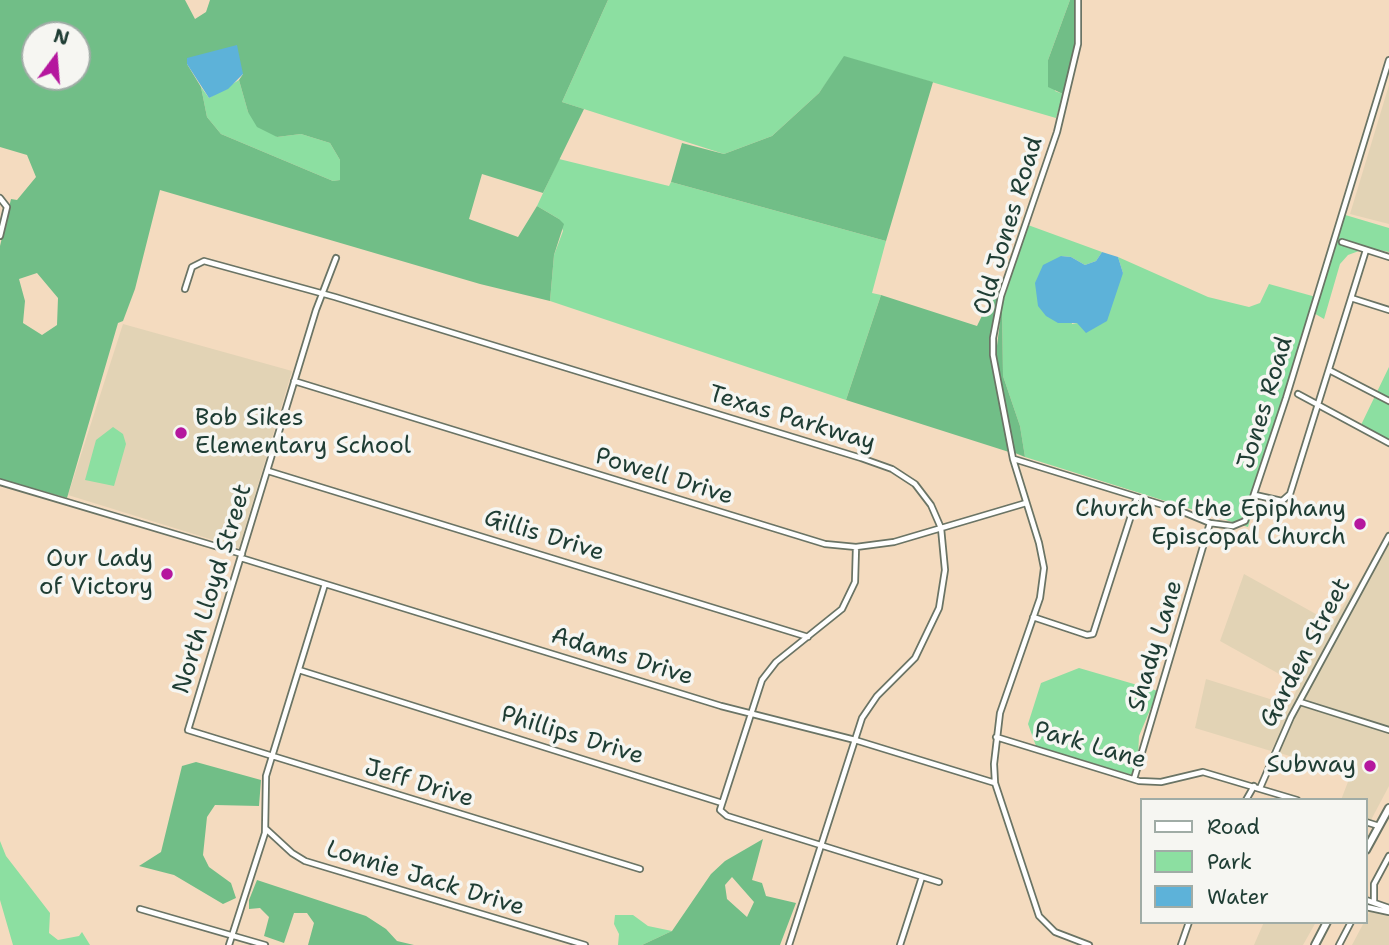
<!DOCTYPE html>
<style>
body{margin:0}
#map{position:relative;width:1389px;height:945px;overflow:hidden;background:#f4dbbf;font-family:"Shantell Sans",sans-serif}
canvas{display:block}
.legend{position:absolute;left:1140px;top:798px;width:228px;height:126px;box-sizing:border-box;background:#f6f6f2;border:2px solid #a0aca6;margin:0;padding:9px 12px;list-style:none;font-size:21px;color:#1f3d34}
.legend li{display:flex;align-items:center;gap:14px;height:35px}
.legend b{width:35px;border:2px solid #a0aca6}
.north{position:absolute;left:21px;top:21px;width:70px;height:70px;box-sizing:border-box;background:#f6f6f2;border:2px solid #a0aca6;border-radius:50%;rotate:16deg;font-size:19px;font-weight:700;line-height:28px;text-align:center;color:#1f3d34}
.north::after{content:'';display:block;margin:auto;width:24px;height:32px;background:#b5179e;clip-path:polygon(50% 0,100% 100%,50% 72%,0 100%)}
</style>
<div id="map">
<canvas width="1389" height="945"></canvas>
<ul class="legend">
<li><b style="height:9px;background:#fff"></b>Road</li>
<li><b style="height:19px;background:#8cdfa1"></b>Park</li>
<li><b style="height:19px;background:#5db2d9"></b>Water</li>
</ul>
<div class="north">N</div>
</div>
<script>
const context = document.querySelector('canvas').getContext('2d');
context.lineJoin = 'round';
function fill(path, color) {
  context.fillStyle = color;
  context.fill(path, 'evenodd');
}
function shape(rows) {
  const path = new Path2D();
  for (const r of rows) {
    path.moveTo(r[0], r[1]);
    for (let i = 2; i < r.length; i += 2) path.lineTo(r[i], r[i + 1]);
  }
  return path;
}
function strokePath(path, color, width, dash) {
  context.strokeStyle = color;
  context.lineWidth = width;
  context.lineCap = dash ? 'butt' : 'round';
  context.setLineDash(dash || []);
  context.stroke(path);
}
function write(font, color, halo, rows, align = 'center') {
  context.font = font + ' "Shantell Sans",sans-serif';
  context.lineWidth = 7;
  context.setLineDash([]);
  context.textBaseline = 'middle';
  context.strokeStyle = halo;
  context.fillStyle = color;
  for (const [text, x, y, turn = 0] of rows) {
    context.save();
    context.translate(x, y);
    context.rotate((+turn || 0) * Math.PI / 180);
    context.textAlign = isNaN(turn) ? turn : align;
    if (halo) context.strokeText(text, 0, 0);
    context.fillText(text, 0, 0);
    context.restore();
  }
}
fill(shape([
 [1389,85,1389,224,1350,214],
 [123,324,292,371,239,548,68,495],
 [1389,542,1389,727,1303,700],
 [1370,565,1271,751,1195,728,1206,679,1289,705,1299,685,1220,641,1244,574,1332,623],
 [1300,706,1389,733,1389,786,1371,820,1366,819,1366,800,1341,800,1351,774,1276,752],
 [1371,909,1389,914,1389,945,1352,945],
 [1264,922,1316,922,1303,945,1254,945]
]), '#e2d3b5');
fill(shape([
 [608,0,1070,0,1048,60,1055,91,1063,94,1056,118,845,57,819,93,772,136,724,154,562,102],
 [239,80,248,112,277,137,301,134,330,143,340,160,341,180,333,181,221,134,207,117,201,87,209,98],
 [559,159,669,186,671,182,886,241,872,293,881,295,846,400,550,301,554,255,563,231,559,219,537,206],
 [1342,214,1389,228,1389,252,1367,248,1348,255,1340,264,1324,319,1312,312,1248,527,1025,457,1020,426,1003,376,1002,305,1028,225,1102,252,1096,261,1085,265,1071,257,1061,256,1072,324,1077,323,1123,273,1118,257,1208,297,1249,307,1260,303,1269,284,1316,297],
 [1389,367,1389,440,1361,425],
 [113,427,123,434,126,444,114,486,85,480,96,440],
 [1079,668,1158,691,1139,736,1138,757,1132,775,1036,746,1028,724,1041,683],
 [0,841,6,856,50,913,49,933,58,940,79,936,82,932,90,945,13,945,0,900],
 [615,915,633,915,648,926,672,931,642,945,618,945,619,934,614,924]
]), '#8cdfa1');
fill(shape([
 [0,0,185,0,195,19,206,12,210,0,608,0,562,102,584,109,543,193,482,174,469,219,518,237,537,206,559,219,564,224,554,255,550,301,480,284,160,190,135,289,123,321,118,323,67,498,0,479,0,246,11,199,17,200,36,177,27,155,0,147],
 [35,35,77,35,77,77,35,77],
 [187,64,243,74,239,80,248,112,257,127,277,137,301,134,330,143,340,160,340,180,333,181,221,134,207,117,201,87],
 [37,273,58,298,57,325,42,335,23,323,25,301,19,279],
 [1070,0,1075,0,1075,44,1063,94,1048,87,1048,60],
 [844,56,933,82,886,241,671,182,682,143,724,154,772,136,819,93],
 [997,285,999,294,990,355,1009,452,846,400,881,295,977,326],
 [1002,305,1003,376,1020,426,1025,457,1015,453,996,354],
 [196,762,261,780,259,806,215,805,207,817,203,855,209,867,231,883,236,898,223,904,174,875,139,866,161,852,182,766],
 [763,839,752,880,762,883,766,896,796,903,780,945,642,945,672,931,711,874,725,861],
 [732,877,754,902,747,917,727,899,725,885],
 [257,880,366,916,386,929,397,941,414,945,308,945,314,923,307,913,294,913,284,943,264,936,269,917,260,908,249,909,249,900]
]), '#71be87');
fill(shape([
 [237,45,243,74,228,89,209,98,187,64,187,58],
 [1102,252,1118,257,1123,273,1107,321,1086,333,1077,323,1058,323,1046,316,1038,306,1035,283,1043,265,1061,256,1071,257,1085,265,1096,261]
]), '#5db2d9');
const minor = shape([
 [1078,0,1078,44,1057,132,1001,296,993,338,993,355,1013,459,1039,543,1044,568,1040,598,1000,713,994,764,995,783,1039,916,1055,932,1089,945],
 [0,198,7,207,0,236],
 [1342,242,1389,257],
 [336,258,316,310,188,730,640,869],
 [185,289,192,267,204,261,335,297,861,458,892,469,915,484,931,505,941,528,945,570,939,608,915,658,877,696,862,718,789,945],
 [1351,298,1389,310],
 [1329,370,1389,401],
 [294,381,825,544,856,547,894,542,1026,503],
 [1298,394,1389,443],
 [1014,459,1176,509,1210,523,1233,526,1245,521,1286,398,1389,60],
 [268,471,808,637],
 [0,482,242,554],
 [1255,495,1282,501,1290,494,1366,250],
 [856,547,855,582,842,609,776,662,762,680,720,810,727,816,939,882],
 [241,558,721,706,855,740,995,783],
 [1033,617,1087,635,1093,634,1137,497],
 [299,670,722,803],
 [1300,702,1389,730],
 [996,737,1139,781,1161,782,1203,772,1297,800],
 [1134,779,1210,523],
 [1260,788,1291,717,1389,536],
 [1246,800,1254,786],
 [1366,822,1379,826],
 [266,829,292,853,305,861,585,945],
 [1366,900,1389,908],
 [1374,902,1374,884,1389,856],
 [1366,907,1389,912],
 [140,909,265,945],
 [229,945,265,833,266,776,325,584],
 [900,945,922,877],
 [1181,945,1189,922],
 [1339,945,1351,922]
]);
const primary = shape([
 [1366,850,1389,808],
 [1315,945,1327,922]
]);
strokePath(minor, '#6a7465', 8);
strokePath(primary, '#6a7465', 10);
strokePath(minor, '#fff', 4.5);
strokePath(primary, '#fff', 6);
for (const [x, y, r, color] of [
 [181,433,7,"#b5179e"],
 [1360,524,7,"#b5179e"],
 [167,574,7,"#b5179e"],
 [1370,766,7,"#b5179e"]
]) {
  const dot = new Path2D();
  dot.arc(x, y, r, 0, 2 * Math.PI);
  context.fillStyle = color;
  context.fill(dot);
  strokePath(dot, '#f6f6f2', 2.5);
}
write('24px', '#1f3d34', '#f6f6f2', [
 ["Old Jones Road",1009,226,-73],
 ["Jones Road",1266,403,-73],
 ["Texas Parkway",792,419,17],
 ["Powell Drive",664,477,17],
 ["Gillis Drive",544,536,17],
 ["North Lloyd Street",213,589,-73],
 ["Shady Lane",1156,646,-73],
 ["Garden Street",1306,653,-62],
 ["Adams Drive",622,657,17],
 ["Phillips Drive",572,736,17],
 ["Park Lane",1090,746,16],
 ["Jeff Drive",419,784,17],
 ["Lonnie Jack Drive",425,879,17]
]);
write('24px', '#1f3d34', '#f6f6f2', [
 ["Bob Sikes",195,419,"left"],
 ["Elementary School",195,447,"left"],
 ["Church of the Epiphany",1346,510],
 ["Episcopal Church",1346,538],
 ["Our Lady",153,560],
 ["of Victory",153,588],
 ["Subway",1356,766]
], 'right');
</script>
